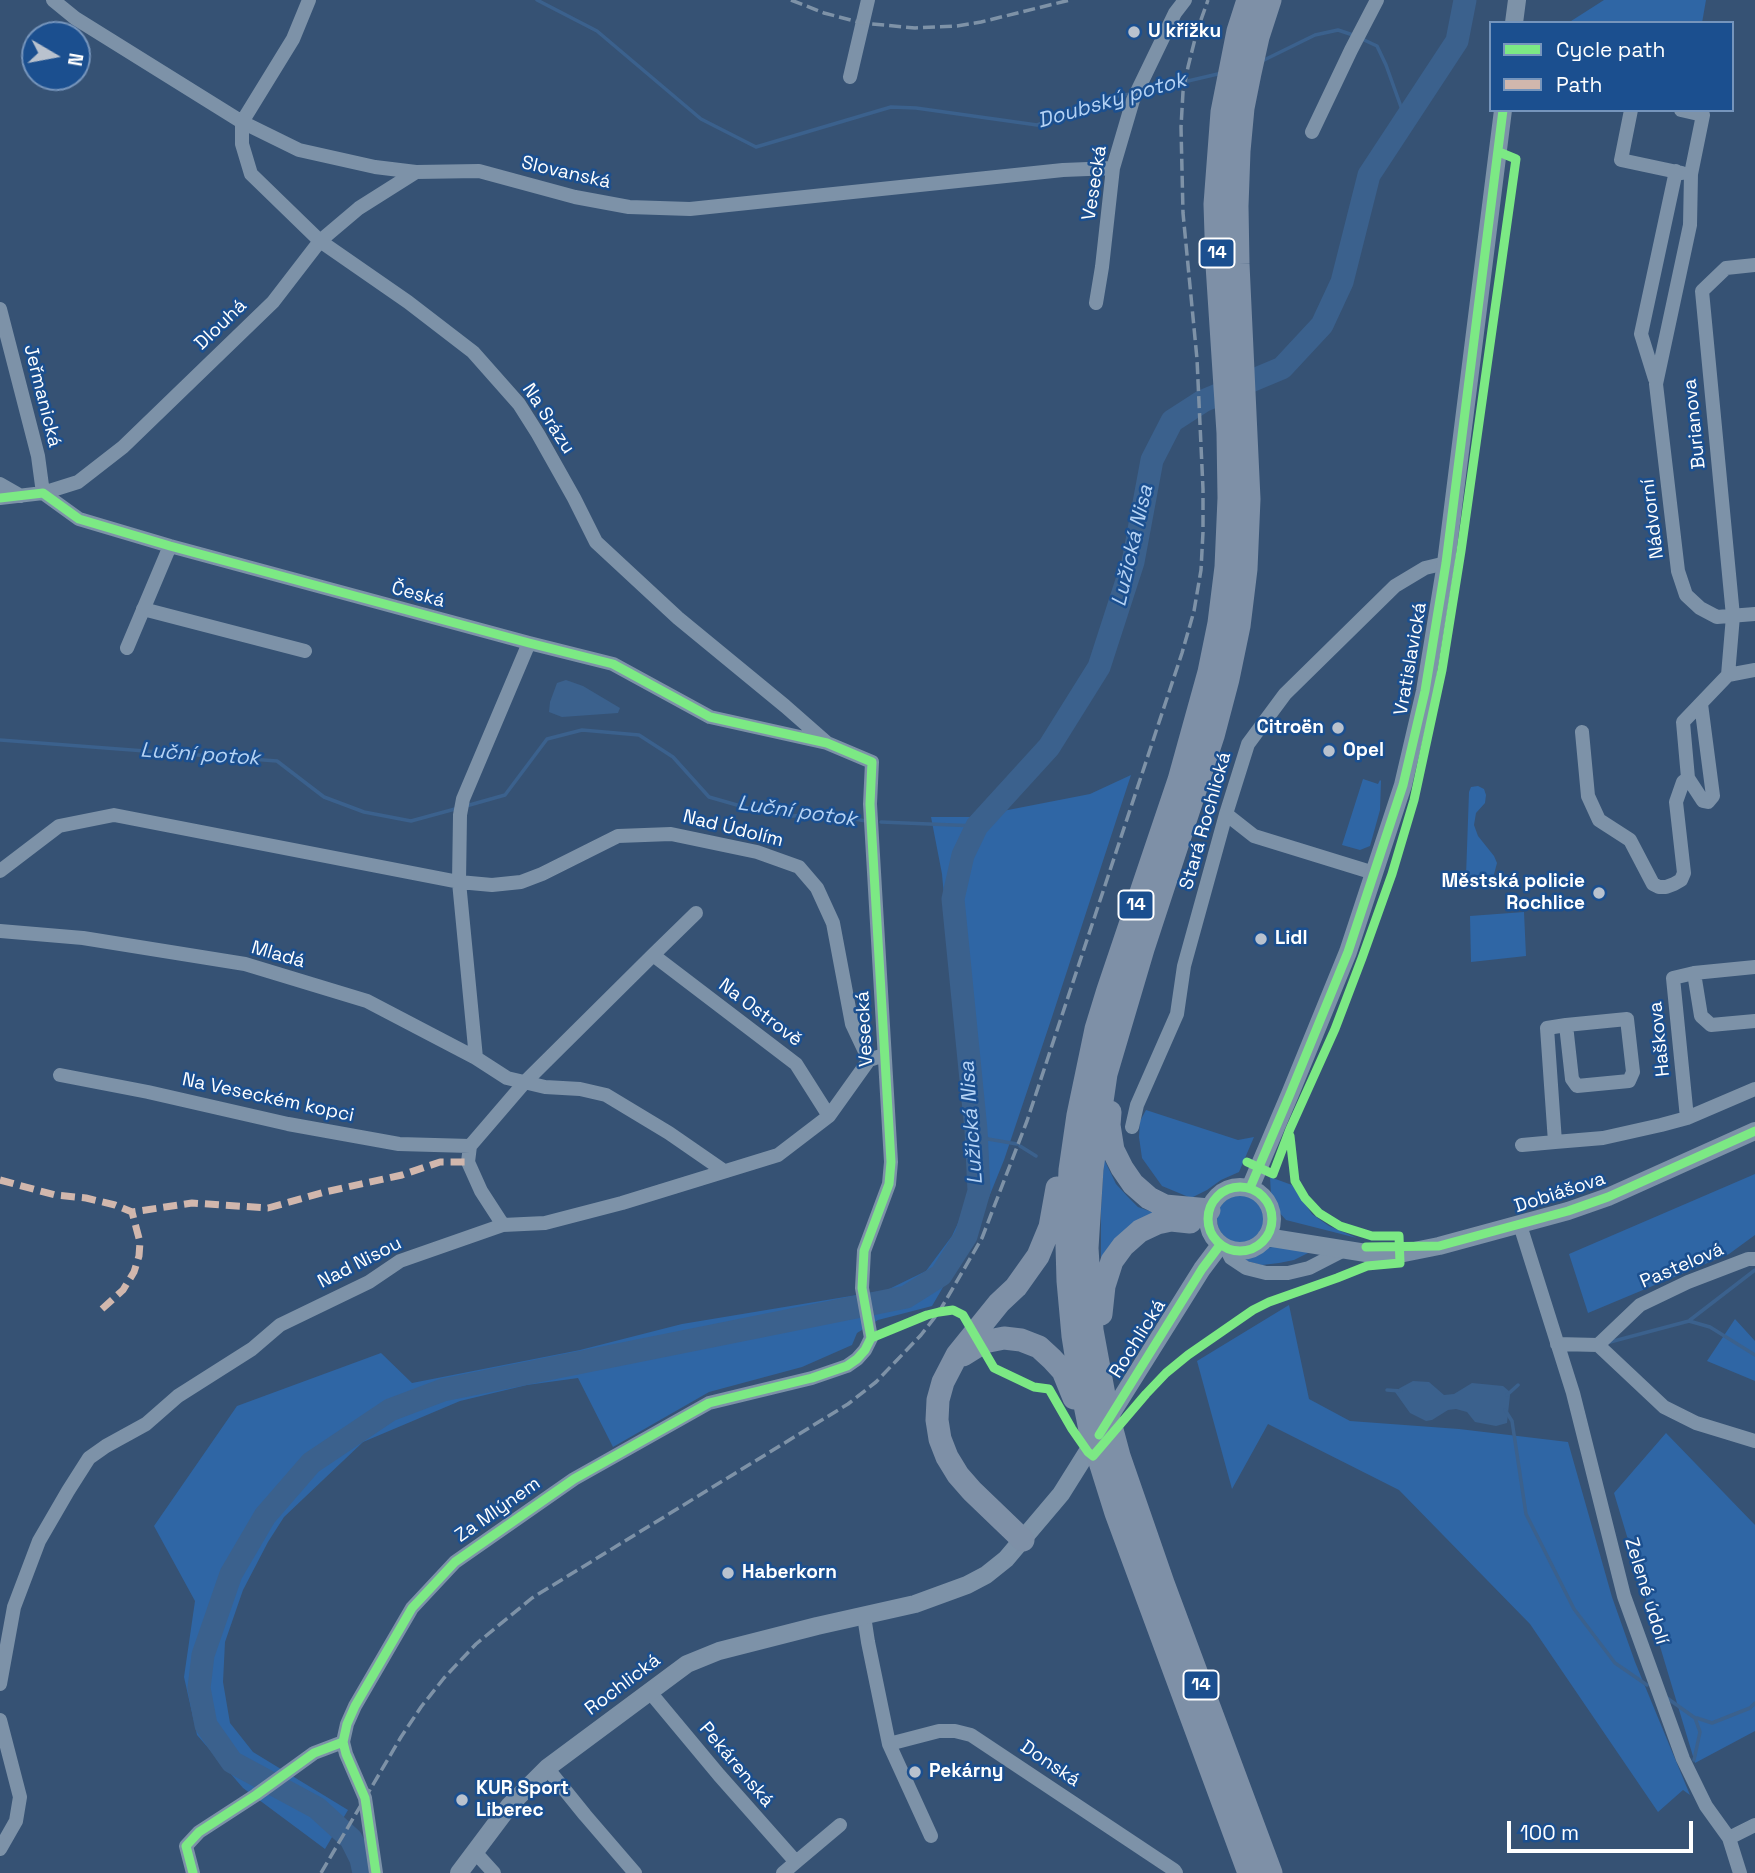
<!DOCTYPE html>
<meta charset="utf-8">
<style>
body{margin:0}
#map{position:relative;width:1755px;height:1873px;overflow:hidden;background:#365274;font-family:"Space Grotesk",sans-serif}
canvas{display:block}
.legend{position:absolute;left:1489px;top:21px;width:245px;height:91px;box-sizing:border-box;background:#1b4f8f;border:2px solid #7695bc;margin:0;padding:9px 12px;list-style:none;font-size:21px;color:#fff}
.legend li{display:flex;align-items:center;gap:14px;height:35px}
.legend b{width:35px;border:2px solid #7695bc}
.north{position:absolute;left:21px;top:21px;width:70px;height:70px;box-sizing:border-box;background:#1b4f8f;border:2px solid #7695bc;border-radius:50%;rotate:100deg;font-size:19px;font-weight:700;line-height:28px;text-align:center;color:#fff}
.north::after{content:'';display:block;margin:auto;width:24px;height:32px;background:#b9c2ce;clip-path:polygon(50% 0,100% 100%,50% 72%,0 100%)}
.scale{position:absolute;left:1507px;top:1821px;width:186px;height:32px;box-sizing:border-box;border:4px solid #fff;border-top:0;padding-left:9px;font-size:21px;line-height:24px;white-space:nowrap;color:#fff;-webkit-text-stroke:5px #1b4f8f;paint-order:stroke}
</style>
<div id="map">
<canvas width="1755" height="1873"></canvas>
<ul class="legend">
<li><b style="height:9px;background:#7ce984"></b>Cycle path</li>
<li><b style="height:9px;background:#d1b7ad"></b>Path</li>
</ul>
<div class="north">N</div>
<div class="scale">100 m</div>
</div>
<script>
const context = document.querySelector('canvas').getContext('2d');
context.lineJoin = 'round';
function fill(path, color) {
  context.fillStyle = color;
  context.fill(path, 'evenodd');
}
function shape(rows) {
  const path = new Path2D();
  for (const r of rows) {
    if (r.length === 3) {
      path.moveTo(r[0] + r[2], r[1]);
      path.arc(r[0], r[1], r[2], 0, 2 * Math.PI);
      continue;
    }
    path.moveTo(r[0], r[1]);
    for (let i = 2; i < r.length; i += 2) path.lineTo(r[i], r[i + 1]);
  }
  return path;
}
function strokePath(path, color, width, dash) {
  context.strokeStyle = color;
  context.lineWidth = width;
  context.lineCap = dash ? 'butt' : 'round';
  context.setLineDash(dash || []);
  context.stroke(path);
}
function write(font, color, halo, rows, align = 'center') {
  context.font = font + ' "Space Grotesk",sans-serif';
  context.lineWidth = 5;
  context.setLineDash([]);
  context.textBaseline = 'middle';
  context.strokeStyle = halo;
  context.fillStyle = color;
  for (const [text, x, y, turn = 0] of rows) {
    context.save();
    context.translate(x, y);
    context.rotate((+turn || 0) * Math.PI / 180);
    context.textAlign = isNaN(turn) ? turn : align;
    if (halo) context.strokeText(text, 0, 0);
    context.fillText(text, 0, 0);
    context.restore();
  }
}
fill(shape([
 [1604,0,1706,0,1702,23,1568,23],
 [1131,775,1052,1017,1004,1160,974,1234,932,1306,878,1320,857,1333,852,1345,802,1367,709,1392,613,1447,578,1378,527,1385,460,1401,363,1442,284,1517,268,1542,243,1590,225,1642,223,1682,230,1723,253,1752,348,1810,325,1849,243,1788,197,1735,184,1677,195,1601,154,1526,237,1406,381,1353,412,1383,580,1350,682,1324,887,1290,926,1271,952,1236,971,1195,942,874,931,817,972,817,1090,794],
 [1363,779,1378,784,1380,780,1381,781,1380,810,1370,846,1360,850,1342,845],
 [1478,786,1484,789,1486,795,1485,803,1476,813,1474,825,1478,836,1494,856,1497,863,1493,878,1485,884,1479,885,1474,884,1466,876,1469,792,1471,787],
 [1524,912,1526,956,1471,962,1470,916],
 [1146,1110,1238,1140,1254,1137,1239,1172,1221,1180,1207,1190,1191,1198,1162,1186,1142,1158,1139,1137,1140,1121],
 [1104,1159,1116,1184,1128,1197,1138,1207,1155,1213,1101,1265,1101,1210],
 [1755,1174,1755,1235,1729,1254,1588,1313,1569,1254],
 [1270,1177,1292,1185,1312,1214,1329,1226,1357,1238,1286,1220,1278,1211,1271,1195],
 [1241,1219,24],
 [1284,1245,1314,1250,1294,1260,1279,1263,1262,1265,1243,1260,1257,1256,1267,1248],
 [1289,1305,1309,1399,1350,1421,1459,1429,1568,1442,1612,1597,1635,1662,1690,1795,1683,1790,1658,1812,1530,1624,1399,1490,1268,1424,1232,1489,1197,1361],
 [1735,1319,1755,1341,1755,1381,1707,1361],
 [1666,1433,1755,1525,1755,1731,1695,1763,1614,1493]
]), '#2f66a5');
fill(shape([
 [566,680,583,686,620,708,618,713,562,717,549,712,550,702,557,683],
 [1413,1381,1429,1382,1444,1395,1454,1394,1472,1383,1503,1386,1509,1391,1510,1395,1507,1423,1496,1426,1475,1422,1467,1412,1456,1409,1448,1410,1432,1420,1426,1421,1410,1413,1395,1392,1400,1388]
]), '#3b618d');
strokePath(shape([
 [537,0,597,31,701,119,756,147,891,107,916,108,1037,125,1118,96,1130,94],
 [1362,39,1377,46,1386,65,1405,118],
 [1260,62,1315,35,1338,30,1353,35],
 [1141,92,1222,73],
 [0,740,277,761,324,797,364,812,411,821,455,809],
 [466,806,505,795,547,739,582,730,639,735,673,757,709,797,758,811,793,816,820,813,866,821],
 [881,822,977,826],
 [976,1130,988,1139,1017,1144],
 [1020,1146,1036,1156],
 [1690,1320,1755,1270],
 [1610,1342,1689,1321,1710,1327,1755,1355],
 [1387,1390,1401,1391],
 [1507,1395,1518,1385],
 [1505,1410,1512,1421,1526,1514,1574,1609,1615,1663,1647,1685],
 [1667,1698,1695,1718,1700,1732,1694,1760],
 [1697,1718,1712,1723,1750,1708,1755,1703]
]), '#3b618d', 3.5);
strokePath(shape([
 [364,1873,361,1859,351,1839,317,1808,232,1762,206,1725,199,1688,203,1655,231,1574,265,1516,311,1463,390,1410,443,1390,906,1297,941,1275,966,1236,979,1191,976,1130,953,899,963,855,977,826,1049,747,1099,667,1133,562,1152,460,1172,421,1203,401,1282,368,1322,325,1342,282,1369,175,1457,41,1465,0]
]), '#3b618d', 23);
strokePath(shape([
 [53,0,75,18,242,122,299,150,375,167,416,172,479,171,575,197,629,207,690,209,1063,170,1113,168],
 [850,77,868,0],
 [1631,110,1621,160,1682,173],
 [1681,110,1703,115,1691,174,1690,225,1656,384,1678,571,1686,595,1700,608,1717,617,1755,614],
 [242,122,242,144,251,174,320,241,408,302,473,352,519,404,538,434,574,498,596,542,678,618,785,706,826,742],
 [242,122,293,39,309,0],
 [1312,132,1351,50,1377,0],
 [1096,303,1102,267,1113,168,1133,100,1175,13,1185,0],
 [0,309,38,456,43,493],
 [1655,379,1641,334,1676,171],
 [0,484,21,496],
 [43,493,79,519,170,546,529,643,613,664,710,717,827,743,872,762,870,804,891,1162,889,1184,864,1251,862,1288,871,1338,865,1350,857,1359,847,1366,812,1378,709,1403,574,1479,455,1562,412,1608,355,1706,347,1724,343,1742,346,1754,365,1798,376,1873],
 [0,498,43,493,78,482,123,447,273,302,320,241,359,208,416,172],
 [143,609,305,651],
 [127,648,170,546],
 [1728,675,1755,670],
 [1701,704,1713,796,1708,802,1703,801,1688,778,1683,722,1728,675,1733,616,1702,291,1726,268,1755,265],
 [1582,732,1588,796,1599,820,1630,840,1653,884,1659,887,1666,887,1674,884,1681,880,1684,873,1676,802,1683,782,1688,778],
 [1226,814,1254,836,1374,873],
 [0,871,59,826,114,815,459,882,492,885,521,882,542,874,618,836,671,834,757,852,799,867,817,888,833,923,852,1024,869,1060],
 [0,931,83,938,245,964,367,1001,476,1058,507,1078,545,1087,580,1089,606,1095,669,1133,724,1171],
 [653,955,796,1064,829,1116],
 [1694,973,1701,1016,1711,1025,1755,1021],
 [1566,1025,1572,1079,1577,1086,1629,1081,1633,1072,1627,1019,1566,1025,1547,1028,1555,1142,1603,1138,1661,1125,1687,1118,1755,1089],
 [476,1058,459,882,460,815,463,799,529,643],
 [60,1075,148,1092,288,1124,399,1144,470,1146],
 [1687,1118,1673,978,1694,973,1755,967],
 [1132,1127,1137,1105,1177,1014,1184,966,1226,814,1248,744,1285,694,1395,586,1425,568,1446,563],
 [1522,1145,1555,1142],
 [503,1225,481,1191,468,1162,470,1146,525,1082,653,955,696,913],
 [1520,1225,1573,1393,1624,1596,1683,1759,1706,1806,1729,1838,1740,1873],
 [1226,1248,1231,1258,1246,1268,1266,1273,1288,1273,1309,1268,1344,1250],
 [1557,1344,1598,1345,1664,1407,1696,1423,1755,1441],
 [1598,1345,1640,1305,1688,1282,1748,1259,1755,1259],
 [864,1616,868,1642,889,1744,931,1836],
 [0,1684,14,1607,39,1541,68,1491,89,1458,106,1446,146,1424,178,1396,252,1349,280,1325,369,1282,400,1261,503,1225,545,1223,622,1203,778,1155,829,1116,869,1060,884,1055],
 [649,1691,719,1775,796,1862,783,1873],
 [0,1720,20,1797,16,1821,0,1849],
 [889,1744,939,1731,955,1731,971,1735,1174,1870,1176,1873],
 [547,1768,585,1815,635,1873],
 [1729,1838,1755,1825],
 [474,1851,494,1873],
 [796,1862,840,1825],
 [193,1873,186,1846,199,1832,256,1795,314,1753,343,1742]
]), '#7d92a8', 14);
strokePath(shape([
 [1514,23,1517,0],
 [1240,1219,32],
 [1250,1188,1290,1094,1348,952,1403,785,1425,691,1446,563,1503,110],
 [1266,1237,1366,1253,1404,1253,1439,1246,1568,1211,1608,1197,1755,1131],
 [459,1873,510,1805,547,1768,687,1664,719,1651,817,1626,915,1604,967,1585,986,1575,1006,1559,1061,1494,1202,1269,1220,1245]
]), '#7d92a8', 18);
strokePath(shape([
 [1248,0,1238,31,1222,112,1215,204,1217,265,1228,433,1229,498,1226,567,1219,623,1209,672,1179,780,1108,990,1096,1029,1078,1115,1070,1170,1067,1246,1068,1281,1073,1336,1080,1380,1090,1430,1116,1513,1249,1873],
 [1270,0,1258,37,1250,73,1243,108,1239,151,1237,206,1238,264,1249,499,1246,569,1239,626,1228,679,1213,736,1143,949,1106,1074,1092,1169,1087,1248,1092,1330,1107,1411,1119,1456,1163,1583,1271,1873],
 [1110,1112,1109,1125,1113,1150,1122,1168,1133,1184,1149,1198,1165,1206,1209,1210],
 [1101,1314,1104,1286,1112,1261,1123,1246,1140,1231,1157,1223,1171,1220,1190,1222],
 [963,1355,984,1342,1004,1338,1021,1340,1039,1347,1052,1359,1063,1371,1074,1398],
 [1023,1540,972,1491,958,1475,947,1457,940,1439,937,1420,938,1400,943,1382,957,1355,999,1303,1016,1287,1038,1256,1050,1227,1057,1188]
]), '#7e90a7', 23);
strokePath(shape([
 [791,0,824,13,862,23,915,28,957,26,981,22,1070,0],
 [321,1873,401,1737,421,1707,444,1678,476,1644,532,1598,848,1404,876,1382,921,1335,939,1312,982,1238,1027,1121,1182,653,1194,611,1201,570,1203,532,1203,489,1197,359,1183,213,1181,127,1183,92,1188,67,1197,31,1208,0]
]), '#7e92a7', 3.5, [12, 5]);
strokePath(shape([
 [0,1180,55,1195,86,1198,115,1205,132,1212,192,1203,268,1208,325,1192,402,1175,440,1162,468,1162],
 [102,1309,123,1290,134,1272,139,1256,140,1242,132,1212]
]), '#d1b7ad', 7, [14, 7]);
strokePath(shape([
 [0,498,43,493,79,519,170,546,529,643,613,664,710,717,827,743,872,762,870,804,891,1162,889,1184,864,1251,862,1288,871,1338],
 [1247,1162,1273,1174,1290,1129,1335,1029,1362,958,1392,874,1414,800,1442,670,1461,551,1516,159,1499,152],
 [1240,1219,32],
 [1250,1188,1290,1094,1348,952,1403,785,1425,691,1446,563,1503,110],
 [1366,1247,1439,1246,1568,1211,1608,1197,1755,1131],
 [871,1338,927,1315,939,1312,953,1310,963,1315,994,1368,1034,1387,1049,1389,1072,1429,1088,1452,1093,1456,1146,1394,1166,1373,1188,1355,1253,1310,1269,1302,1337,1278,1367,1266,1400,1263,1399,1236,1372,1236,1340,1226,1319,1213,1305,1198,1295,1181,1290,1136],
 [1099,1435,1202,1269,1220,1245],
 [193,1873,186,1846,199,1832,256,1795,314,1753,343,1742],
 [376,1873,365,1798,346,1754,343,1742,347,1724,355,1706,412,1608,455,1562,574,1479,709,1403,812,1378,847,1366,857,1359,865,1350,871,1338]
]), '#7ce984', 9);
for (const [x, y, r, color] of [
 [1134,32,7,"#b9c2ce"],
 [1338,728,7,"#b9c2ce"],
 [1329,751,7,"#b9c2ce"],
 [1599,893,7,"#b9c2ce"],
 [1261,939,7,"#b9c2ce"],
 [728,1573,7,"#b9c2ce"],
 [915,1772,7,"#b9c2ce"],
 [462,1800,7,"#b9c2ce"]
]) {
  const dot = new Path2D();
  dot.arc(x, y, r, 0, 2 * Math.PI);
  context.fillStyle = color;
  context.fill(dot);
  strokePath(dot, '#1b4f8f', 2.5);
}
for (const [x, y, w] of [
 [1217,253,35],
 [1136,905,35],
 [1201,1685,35]
]) {
  const box = new Path2D();
  box.roundRect(x - w / 2, y - 14.5, w, 29, 5);
  context.fillStyle = '#1b4f8f';
  context.fill(box);
  strokePath(box, '#fff', 2);
}
write('bold 18px', '#fff', null, [
 ["14",1217,253],
 ["14",1136,905],
 ["14",1201,1685]
]);
write('bold 19px', '#fff', '#1b4f8f', [
 ["U křížku",1148,32],
 ["Citroën",1324,728,"right"],
 ["Opel",1343,751],
 ["Městská policie",1585,882,"right"],
 ["Rochlice",1585,904,"right"],
 ["Lidl",1275,939],
 ["Haberkorn",742,1573],
 ["Pekárny",929,1772],
 ["KUR Sport",476,1789],
 ["Liberec",476,1811]
], 'left');
write('19px', '#fff', '#1b4f8f', [
 ["Slovanská",566,173,13],
 ["Vesecká",1095,183,-81],
 ["Dlouhá",221,325,-44],
 ["Jeřmanická",42,396,76],
 ["Na Srázu",548,419,57],
 ["Burianova",1695,424,-96],
 ["Nádvorní",1653,519,-97],
 ["Česká",418,595,15],
 ["Vratislavická",1411,659,-80],
 ["Stará Rochlická",1206,821,-74],
 ["Nad Údolím",733,829,14],
 ["Mladá",278,955,16],
 ["Na Ostrově",760,1013,37],
 ["Vesecká",865,1029,-93],
 ["Haškova",1660,1039,-96],
 ["Na Veseckém kopci",268,1098,12],
 ["Dobiášova",1560,1193,-18],
 ["Nad Nisou",360,1263,-27],
 ["Pastelová",1682,1266,-23],
 ["Rochlická",1138,1339,-58],
 ["Za Mlýnem",498,1510,-35],
 ["Zelené údolí",1646,1591,73],
 ["Rochlická",623,1685,-37],
 ["Donská",1050,1764,34],
 ["Pekárenská",736,1765,50]
]);
write('italic 21px', '#b5d3f5', '#1b4f8f', [
 ["Doubský potok",1112,101,-16],
 ["Lužická Nisa",1133,546,-77],
 ["Luční potok",200,755,4],
 ["Luční potok",797,812,8],
 ["Lužická Nisa",972,1123,-94]
]);
</script>
